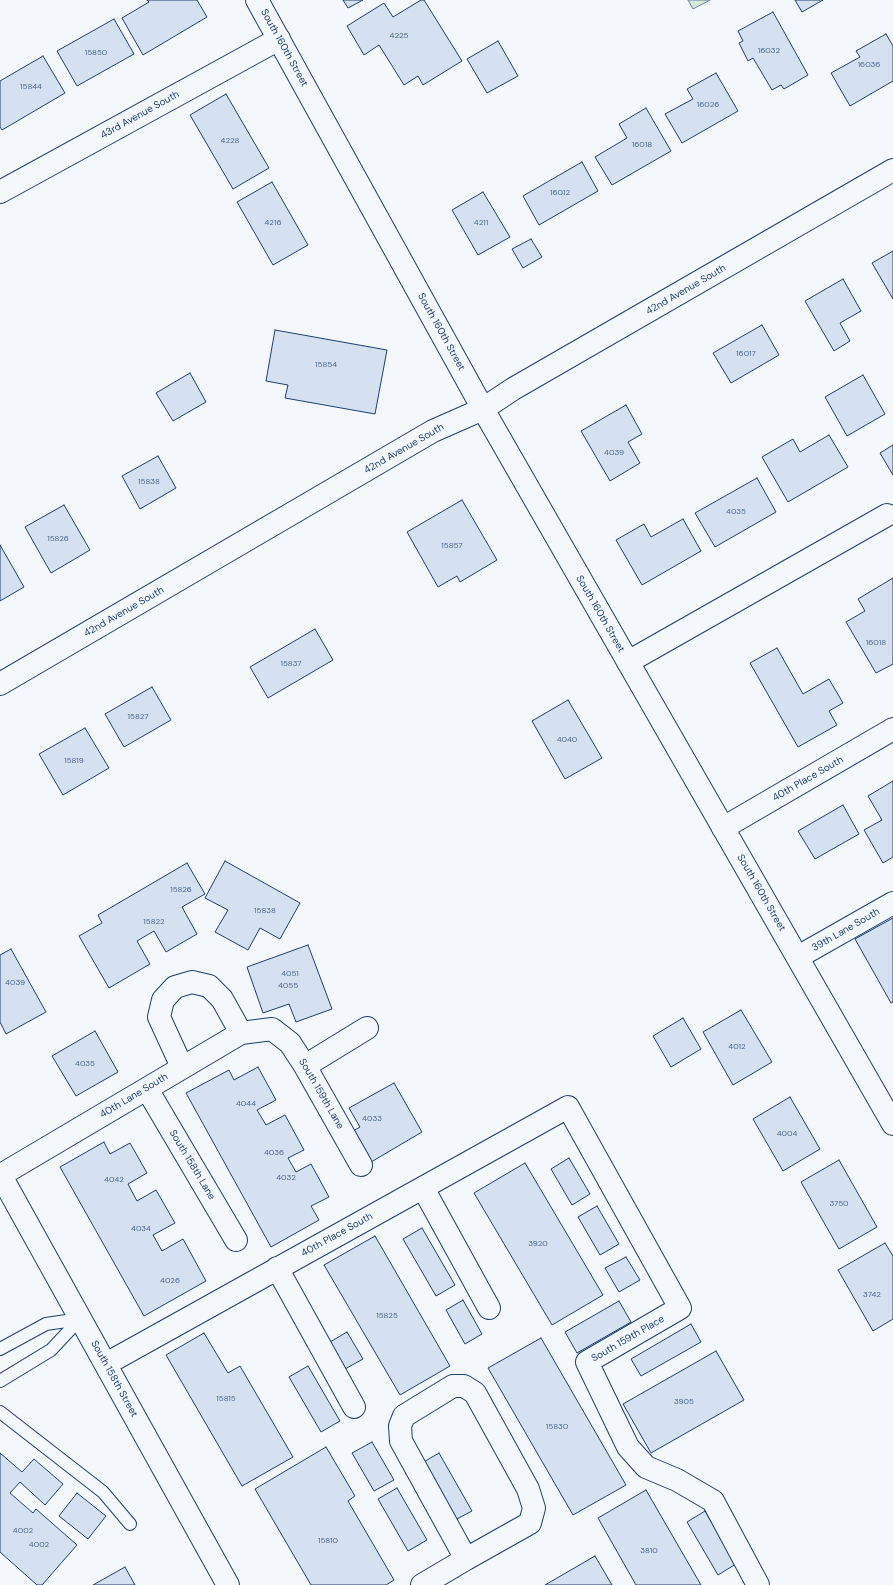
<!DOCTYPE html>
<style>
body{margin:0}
canvas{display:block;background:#f4f7fb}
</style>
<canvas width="893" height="1585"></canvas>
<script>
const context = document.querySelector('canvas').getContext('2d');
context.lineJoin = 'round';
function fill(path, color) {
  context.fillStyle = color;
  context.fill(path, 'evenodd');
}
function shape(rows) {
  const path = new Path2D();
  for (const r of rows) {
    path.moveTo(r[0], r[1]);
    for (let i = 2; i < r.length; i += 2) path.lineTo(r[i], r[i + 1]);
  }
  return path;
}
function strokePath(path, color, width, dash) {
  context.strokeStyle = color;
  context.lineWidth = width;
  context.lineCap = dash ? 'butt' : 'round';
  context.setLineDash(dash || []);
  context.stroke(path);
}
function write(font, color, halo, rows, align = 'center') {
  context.font = font + ' "DM Sans",sans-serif';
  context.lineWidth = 3;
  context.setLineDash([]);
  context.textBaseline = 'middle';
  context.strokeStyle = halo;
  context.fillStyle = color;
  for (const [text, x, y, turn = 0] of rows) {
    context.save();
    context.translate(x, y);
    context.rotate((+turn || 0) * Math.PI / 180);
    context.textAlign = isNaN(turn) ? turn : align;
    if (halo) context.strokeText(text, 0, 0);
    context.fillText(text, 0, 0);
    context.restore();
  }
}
const green = shape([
 [688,0,710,0,693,9,688,0]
]);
fill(green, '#d7e8df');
strokePath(green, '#687fa3', 1);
const building = shape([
 [147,0,197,0,207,17,143,55,122,18,149,2,147,0],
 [343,0,363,0,348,8,343,0],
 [421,0,424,0,462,61,423,85,418,76,404,85,379,45,364,55,347,26,384,3,393,17,421,0],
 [795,0,823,0,802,12,795,0],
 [773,12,808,75,784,89,781,85,772,90,753,58,748,61,739,43,743,41,738,31,773,12],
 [114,19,134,54,77,86,57,51,114,19],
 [886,34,893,46,893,81,850,106,831,73,860,57,856,51,886,34],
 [498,41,518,76,487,93,467,59,498,41],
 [43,56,65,93,2,130,0,127,0,81,43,56],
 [716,73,738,111,682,143,665,114,693,99,687,89,716,73],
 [226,94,269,168,233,189,190,115,226,94],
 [646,108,671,151,612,185,595,157,627,138,619,124,646,108],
 [582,162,598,191,539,225,523,196,582,162],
 [272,182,308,245,273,265,237,202,272,182],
 [483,192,510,237,478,255,452,210,483,192],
 [531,239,542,257,523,268,512,249,531,239],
 [893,251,893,299,872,263,893,251],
 [843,279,861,311,840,323,850,341,834,351,805,301,843,279],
 [762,325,779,355,731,383,713,353,762,325],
 [275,330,387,350,375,414,285,398,288,385,266,381,275,330],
 [190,373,206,402,173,421,156,393,190,373],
 [863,375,885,414,847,436,825,397,863,375],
 [626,405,642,434,628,442,640,463,610,481,581,431,626,405],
 [829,435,848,467,788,502,762,457,793,439,800,452,829,435],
 [893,445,893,475,880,453,893,445],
 [158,456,176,488,140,509,122,476,158,456],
 [757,478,776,512,715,547,695,513,757,478],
 [462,500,497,560,460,582,457,576,438,587,407,532,462,500],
 [64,505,90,550,51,573,25,527,64,505],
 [683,519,701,551,642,585,616,540,644,524,651,537,683,519],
 [0,545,24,587,0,601,0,545],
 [893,578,893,664,876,673,846,622,865,611,858,599,893,578],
 [315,629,333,660,268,698,250,667,315,629],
 [777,648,803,694,829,679,843,703,829,711,837,725,798,747,750,663,777,648],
 [152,687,171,720,124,747,105,714,152,687],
 [568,700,602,758,565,779,532,721,568,700],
 [85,728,109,768,63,795,39,754,85,728],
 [893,781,893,857,883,863,864,830,882,820,868,796,893,781],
 [843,805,859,834,815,859,798,831,843,805],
 [225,861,300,903,280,939,260,928,248,950,215,932,228,910,205,898,225,861],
 [187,863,205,894,182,907,197,934,166,952,154,931,137,941,150,964,109,988,79,936,102,923,98,915,187,863],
 [893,918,893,1002,891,1003,855,939,893,918],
 [308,945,332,1009,296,1022,289,1004,263,1013,247,967,308,945],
 [11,949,46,1012,6,1034,0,1022,0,955,11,949],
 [741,1010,772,1062,733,1085,703,1032,741,1010],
 [683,1018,701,1049,671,1067,653,1036,683,1018],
 [95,1031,118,1072,76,1096,52,1056,95,1031],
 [258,1067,276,1100,257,1110,266,1125,285,1115,304,1150,288,1158,296,1172,311,1164,329,1197,311,1206,319,1220,271,1247,186,1093,229,1070,234,1080,258,1067],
 [394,1083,422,1132,366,1165,348,1134,360,1127,349,1108,394,1083],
 [790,1097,820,1149,783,1171,753,1119,790,1097],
 [104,1142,110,1154,130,1143,147,1173,128,1184,137,1201,156,1190,175,1223,153,1235,162,1251,183,1239,206,1281,144,1316,60,1167,104,1142],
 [569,1158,590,1194,572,1205,551,1169,569,1158],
 [839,1160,877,1227,839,1249,801,1182,839,1160],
 [525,1163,603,1295,552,1325,474,1193,525,1163],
 [597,1206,619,1244,600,1255,578,1217,597,1206],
 [422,1228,455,1285,436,1296,403,1239,422,1228],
 [375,1236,450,1366,400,1395,324,1265,375,1236],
 [885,1243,893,1256,893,1319,873,1331,838,1270,885,1243],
 [626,1257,640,1280,619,1292,605,1268,626,1257],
 [463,1300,482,1334,465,1344,446,1310,463,1300],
 [619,1301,631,1322,577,1353,565,1332,619,1301],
 [691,1324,701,1342,641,1376,631,1359,691,1324],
 [347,1332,363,1359,345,1369,330,1342,347,1332],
 [204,1333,228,1373,240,1366,293,1457,242,1486,166,1355,204,1333],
 [541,1338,626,1485,573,1515,488,1368,541,1338],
 [716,1351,744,1400,651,1453,623,1404,716,1351],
 [308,1366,340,1421,321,1432,289,1377,308,1366],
 [372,1442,394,1480,374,1491,352,1453,372,1442],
 [326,1447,355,1496,348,1501,394,1580,386,1585,311,1585,255,1489,326,1447],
 [0,1453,22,1472,34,1459,63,1484,45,1505,20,1482,10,1493,33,1513,36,1509,77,1545,42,1585,37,1585,0,1552,0,1453],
 [439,1453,472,1511,455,1520,422,1463,439,1453],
 [397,1488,427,1540,408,1551,378,1499,397,1488],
 [646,1490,701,1585,636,1585,598,1518,646,1490],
 [77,1493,106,1516,88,1539,59,1516,77,1493],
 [705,1511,736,1564,718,1575,687,1522,705,1511],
 [595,1556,612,1585,545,1585,595,1556],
 [125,1567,135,1585,93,1585,125,1567]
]);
fill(building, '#d5e0f0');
strokePath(building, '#1d3f73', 1);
const service = shape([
 [0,1349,46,1324,80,1319],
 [0,1381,51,1350,80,1319],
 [0,1412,103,1492,130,1524]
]);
const minor = shape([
 [0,192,279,39],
 [628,662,887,515],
 [723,828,893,729],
 [798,957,893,903],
 [305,1066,367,1028],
 [182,1067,159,1017,163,1000,175,987,192,982,209,986,222,999,241,1033],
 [147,1089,236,1240],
 [0,1174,228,1585],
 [1,1175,241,1033,272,1029,290,1043,305,1066,361,1165],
 [423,1188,489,1308],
 [277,1268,354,1407],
 [106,1364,568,1107,680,1308,587,1362,628,1447,646,1467,677,1480,713,1501,758,1585],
 [453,1386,464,1386,475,1393,528,1489,534,1508,530,1523,466,1559,401,1441,400,1426,404,1416,453,1386],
 [422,1585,466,1559]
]);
const tertiary = shape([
 [257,0,483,409,893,1124],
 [0,684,433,431,483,409,513,389,893,170]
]);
strokePath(service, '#1d3f73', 14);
strokePath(minor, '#1d3f73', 24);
strokePath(tertiary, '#1d3f73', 24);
strokePath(service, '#f4f7fb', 12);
strokePath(minor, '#f4f7fb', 22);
strokePath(tertiary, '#f4f7fb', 22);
write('8px', '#4b6792', null, [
 ["4225",399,36],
 ["16032",769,51],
 ["15850",96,53],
 ["16036",869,65],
 ["15844",31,87],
 ["16026",708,105],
 ["4228",230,141],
 ["16018",642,145],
 ["16012",560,193],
 ["4216",273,223],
 ["4211",481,223],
 ["16017",746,354],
 ["15854",326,365],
 ["4039",614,453],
 ["15838",149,482],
 ["4035",736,512],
 ["15826",58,539],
 ["15857",452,546],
 ["16018",876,643],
 ["15837",291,664],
 ["15827",138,717],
 ["4040",567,740],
 ["15819",74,761],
 ["15826",181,890],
 ["15838",265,911],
 ["15822",154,922],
 ["4051",290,974],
 ["4039",15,983],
 ["4055",288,986],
 ["4012",737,1047],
 ["4035",85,1064],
 ["4044",246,1104],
 ["4033",372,1119],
 ["4004",787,1134],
 ["4036",274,1153],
 ["4032",286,1178],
 ["4042",114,1180],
 ["3750",839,1204],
 ["4034",141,1229],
 ["3920",538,1244],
 ["4026",170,1281],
 ["3742",872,1295],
 ["15825",387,1316],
 ["15815",226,1399],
 ["3905",684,1402],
 ["15830",557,1427],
 ["4002",23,1531],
 ["15810",328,1541],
 ["4002",39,1545],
 ["3810",649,1551]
]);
write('10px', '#1d3f73', '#f4f7fb', [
 ["South 160th Street",284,48,61],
 ["43rd Avenue South",140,115,-29],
 ["42nd Avenue South",686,290,-30],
 ["South 160th Street",441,332,61],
 ["42nd Avenue South",404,449,-30],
 ["42nd Avenue South",124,612,-30],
 ["South 160th Street",600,614,60],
 ["40th Place South",808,779,-30],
 ["South 160th Street",761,893,60],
 ["39th Lane South",846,930,-30],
 ["South 159th Lane",321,1094,60],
 ["40th Lane South",134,1096,-31],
 ["South 158th Lane",192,1165,59],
 ["40th Place South",337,1235,-29],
 ["South 159th Place",628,1339,-30],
 ["South 158th Street",114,1379,61]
]);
</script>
